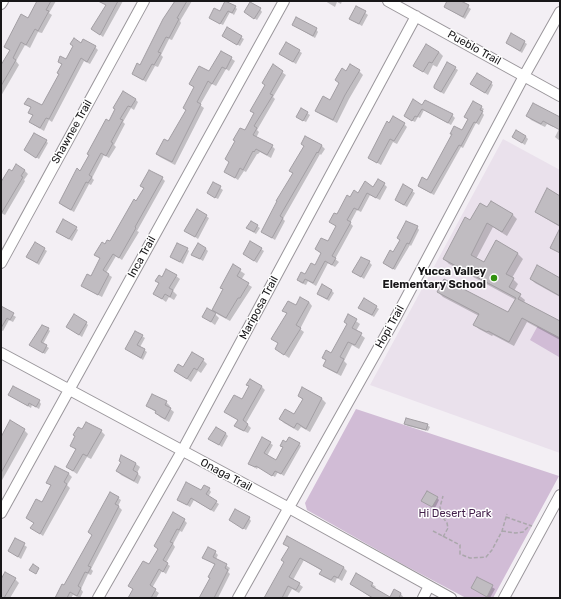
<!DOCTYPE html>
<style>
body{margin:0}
#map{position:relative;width:561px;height:599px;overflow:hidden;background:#f3eff4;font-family:Rubik,sans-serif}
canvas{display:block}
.frame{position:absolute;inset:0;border:2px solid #181719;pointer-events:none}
</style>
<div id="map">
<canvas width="561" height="599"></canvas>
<div class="frame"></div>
</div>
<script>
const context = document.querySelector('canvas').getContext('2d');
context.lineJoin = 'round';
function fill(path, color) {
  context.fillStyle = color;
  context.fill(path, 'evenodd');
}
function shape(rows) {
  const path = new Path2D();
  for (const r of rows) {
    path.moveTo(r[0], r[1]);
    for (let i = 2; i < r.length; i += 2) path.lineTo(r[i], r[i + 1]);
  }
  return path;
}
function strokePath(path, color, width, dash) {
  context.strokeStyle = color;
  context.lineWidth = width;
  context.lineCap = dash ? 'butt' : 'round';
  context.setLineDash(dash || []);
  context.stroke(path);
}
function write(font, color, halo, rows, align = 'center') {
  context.font = font + ' Rubik,sans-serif';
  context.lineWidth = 3;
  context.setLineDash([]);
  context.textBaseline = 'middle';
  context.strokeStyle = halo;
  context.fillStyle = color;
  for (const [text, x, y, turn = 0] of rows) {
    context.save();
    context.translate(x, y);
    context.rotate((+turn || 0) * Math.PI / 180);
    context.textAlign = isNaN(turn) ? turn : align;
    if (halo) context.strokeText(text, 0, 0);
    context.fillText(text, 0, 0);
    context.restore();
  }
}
fill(shape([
 [503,139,560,170,560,453,370,385]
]), '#eae1ec');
fill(shape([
 [541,320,560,330,559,357,530,340],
 [356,409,559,476,493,598,466,598,404,565,307,510,305,503]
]), '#d1bcd6');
fill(shape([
 [38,1,56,1,49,13,52,15,42,33,38,32,30,48,25,45,16,61,19,65,1,96,1,62,3,63,10,51,5,47,28,19],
 [108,1,123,1,103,37,93,29,107,6],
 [176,1,192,1,180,21,181,23,172,40,169,39,161,55,163,57,158,67,155,66,146,82,133,74,140,66],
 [325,1,342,1,341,4,337,2,335,7],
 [448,1,459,1,471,9,465,19,445,7],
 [235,7,237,9,234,15,230,12,223,25,213,20,220,12],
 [357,7,368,15,362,26,350,19],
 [260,9,262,12,257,20,245,12],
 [293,25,316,29,318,32,315,38],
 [227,29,244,39,240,46,223,36],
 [524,42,527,44,522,53,507,43],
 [286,43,302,53,296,64,280,54],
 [95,47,98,50,90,64,84,61,52,122,49,120,44,131,34,125,31,122,33,116,29,113,31,108,26,104,42,106,60,74,62,65,59,62,66,60],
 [222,52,235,61,229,71,226,69,216,86,212,84,200,105,204,108,175,165,160,157,157,154,169,143,187,111,195,88,190,84,210,73],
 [439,52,443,56,437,67,433,65,428,75,414,66],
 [273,66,286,75,273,97,275,99,257,130,259,132,256,138,272,146,275,149,271,158,260,152,258,154,257,154,246,172,244,171,238,180,225,171,255,114,251,110,266,86],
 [455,68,458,70,444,94,437,90,435,88],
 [359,71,363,75,349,99,337,123,320,114,316,111,331,101,347,72],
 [491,83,493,85,488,95,474,86],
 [135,99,138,102,134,110,131,108,123,122,125,124,114,145,116,147,109,158,104,155,92,178,94,180,91,185,89,184,74,212,63,206,60,203,81,172,109,122],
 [423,106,452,115,455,118,451,125,424,110,420,118,418,117,415,122,407,118],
 [481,107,484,109,482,112,484,115,479,125,476,123,463,148,461,147,434,195,421,188,419,186,427,181,453,135,451,133,462,132,468,119,466,117],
 [307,113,310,115,306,122,300,119],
 [527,116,558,119,553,127,547,124,545,127,531,120],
 [390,124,404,124,407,127,397,144,393,142,381,165,369,158],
 [560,127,560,141,555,137],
 [306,137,322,146,325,149,321,155,320,154,283,219,285,221,275,240,262,232,294,174,290,171,305,146],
 [513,137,526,137,528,139,525,145],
 [46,141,48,143,39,159,25,150],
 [24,170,28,174,24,180,25,181,5,215,1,213,1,183,13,172],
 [162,178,165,181,137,231,139,232,122,260,116,256,106,273,112,277,102,297,85,288,82,285,91,277,101,259,96,255,105,245,110,243,144,189,141,186],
 [213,183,223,190,218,199,210,195],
 [384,184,387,187,380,200,370,195,361,212,357,210,350,223,353,226,335,259,339,262,335,267,328,263,316,286,308,281,306,285,301,283,298,280,315,266,322,254,316,249,328,243,337,227,330,222,337,216,350,198],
 [404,186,415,193,407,207,398,202],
 [560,197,560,227,540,215,536,212],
 [488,209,512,214,517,219,507,236,493,227,476,259,484,263,496,242,518,254,523,259,512,278,518,284,514,291,525,300,524,303,560,323,560,340,527,322,514,346,493,335,492,336,479,329,474,324,479,316,443,297,438,292,508,314,516,300,449,264,444,259,470,221],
 [197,211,209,218,198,239,186,231],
 [257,226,260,228,256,234,247,228],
 [417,227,419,230,411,246,410,245,395,270,386,265,384,263],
 [76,228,78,230,72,241,60,234],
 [35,243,47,251,39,265,28,257],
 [205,248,208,251,203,261,193,255],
 [187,249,189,251,183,264,171,257],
 [261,249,264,251,257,263,244,254],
 [369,262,372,265,364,279,354,272],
 [233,266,245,274,241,280,252,287,230,321,217,314,213,310,224,290,221,287],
 [176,276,180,279,173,291,177,295,174,300,169,297,166,302,155,294,160,284,157,281,162,278],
 [531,279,560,279,560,297,535,283],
 [331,290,334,293,329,301,318,294],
 [309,302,312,306,300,329,304,332,289,358,276,349,279,344,273,338,287,314,284,311],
 [376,307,379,309,374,317,362,310],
 [2,308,16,317,13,322,9,320,3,331,1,330],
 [215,314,219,318,215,325,204,317],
 [349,316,360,324,356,331,365,338,359,349,352,345,344,361,347,364,341,376,328,369,325,365,327,361,323,358,332,354,348,325],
 [86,323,88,325,82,337,67,327],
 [48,329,50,331,43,344,49,348,45,354,33,347],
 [142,336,145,338,140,347,147,352,143,360,126,349],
 [203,360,207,364,201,373,198,371,191,382,176,371],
 [262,387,265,390,246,423,251,428,248,433,239,429,236,426,239,420,226,412],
 [303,389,322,399,326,403,310,432,301,427,298,431,284,423,280,419,295,415,303,400,299,396],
 [9,395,39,401,41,404,39,409,32,405,31,408],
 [166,402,170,406,169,408,174,412,169,422,160,417,156,412,147,406],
 [405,424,427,425,430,427,428,431,408,426],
 [24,430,28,434,1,482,1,440],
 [83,431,101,431,105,435,91,459,87,457,77,474,67,467,76,450,71,446],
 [226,434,228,436,222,447,210,439],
 [270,443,273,445,267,456,276,461,287,443,299,444,301,446,284,476,278,472,275,477,258,467,257,469,249,464],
 [122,456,136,464,140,467,137,473,141,477,138,484,121,475,117,471,122,462],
 [69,474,72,477,67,485,70,488,43,536,32,528,34,523,27,518,42,503,52,486,48,482],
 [209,489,211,492,208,497,219,504,214,512,194,500,190,507,178,500],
 [118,498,121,500,118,506,122,510,91,569,93,571,91,575,88,574,81,589,83,592,80,598,73,595,71,598,56,598,65,586,93,536,89,532],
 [437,498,439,500,435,508,425,503],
 [249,518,251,521,246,530,230,520],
 [184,520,187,523,182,532,180,531,173,544,175,547,166,563,170,566,166,574,162,571,152,588,159,593,156,598,129,598,134,590,130,586,149,566,159,550],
 [15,539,27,547,21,559,9,551],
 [284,543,344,568,347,571,342,581,337,578,335,583,324,577,321,574,322,571,304,560,293,580,303,587,299,593,292,589,287,598,268,598,285,563,290,548],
 [215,552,218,555,216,559,230,568,228,572,230,574,218,598,200,598,211,578,215,565,204,558],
 [1,578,15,579,19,583,10,598,1,598],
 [477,578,495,589,490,598,472,588],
 [351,584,372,584,376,587,374,589,390,598,372,598],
 [394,591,401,594,404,598,391,598]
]), '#0003');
const building = shape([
 [37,1,51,1,46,10,49,11,38,31,35,29,26,45,21,42,13,58,16,60,1,86,1,65,10,50,4,47,21,14,28,18,37,1],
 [98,1,118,1,100,35,91,29,106,5,98,1],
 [175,1,187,1,177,18,179,19,169,38,166,37,158,52,161,53,154,65,152,64,143,80,132,74,137,63,140,65,163,19,175,1],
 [225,1,236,6,232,13,228,11,220,24,209,18,214,8,220,11,225,1],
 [447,1,461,1,469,5,463,17,444,7,447,1],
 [250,2,261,8,254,19,244,12,250,2],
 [356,6,366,11,359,24,349,19,356,6],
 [296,17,317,28,313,36,292,25,296,17],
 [227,27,242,36,237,45,222,36,227,27],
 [511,33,525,41,520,51,506,43,511,33],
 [74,38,81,43,83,39,96,46,87,62,81,58,49,119,46,118,40,128,29,122,33,115,28,113,31,107,24,104,28,98,42,105,59,74,57,73,62,64,58,62,60,56,66,59,73,46,70,44,74,38],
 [286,42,300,50,293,62,279,54,286,42],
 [426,44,439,52,432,63,429,62,423,72,413,66,426,44],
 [221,51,232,57,226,69,222,67,212,84,208,81,197,102,201,104,172,162,156,154,164,139,168,141,186,110,183,108,194,87,189,84,199,66,209,71,221,51],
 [447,62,456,67,441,92,434,88,434,86,447,62],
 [273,64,283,71,270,94,273,95,254,126,257,128,253,135,273,145,267,155,256,149,254,152,253,151,243,170,240,168,235,178,224,172,229,162,225,159,235,141,233,140,240,128,245,130,254,113,250,111,265,85,262,83,273,64],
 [350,64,360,70,345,95,333,120,315,111,323,96,330,100,339,83,335,80,342,68,346,71,350,64],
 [477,73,492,82,485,93,470,84,477,73],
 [123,91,136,99,131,107,128,106,120,119,123,120,111,142,113,143,106,156,101,153,89,175,92,177,88,183,86,182,71,210,59,203,77,168,80,171,89,155,87,154,106,119,109,121,115,109,113,108,123,91],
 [413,99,422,105,425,100,453,114,448,123,422,109,417,117,415,116,412,121,404,116,413,99],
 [473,101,482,106,480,110,483,111,476,123,474,122,461,146,459,145,431,193,418,186,422,177,427,180,433,169,452,134,450,134,454,126,462,130,468,119,464,117,473,101],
 [533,103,560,117,560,130,543,121,541,124,526,116,533,103],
 [301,108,308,112,303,121,296,117,301,108],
 [393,116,405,123,394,141,390,139,377,163,368,158,387,121,389,123,393,116],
 [516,130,526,136,522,143,512,137,516,130],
 [34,133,47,140,36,158,24,150,34,133],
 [305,136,322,145,318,153,317,152,280,216,283,218,272,238,261,232,277,201,276,201,293,173,289,171,304,146,301,144,305,136],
 [16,164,25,170,21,176,23,177,1,214,1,182,9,169,12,171,16,164],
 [149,170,163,177,135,227,136,228,119,258,113,254,103,270,109,274,98,295,81,286,87,274,91,276,100,258,94,255,102,242,105,244,107,240,110,241,134,199,136,201,144,188,140,186,149,170],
 [378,179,385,183,376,198,367,193,358,210,354,208,347,220,351,222,332,256,336,258,332,265,325,261,313,283,305,279,303,283,297,280,301,272,305,274,311,263,315,265,321,253,315,249,321,238,328,241,336,226,329,222,334,213,337,214,347,195,350,197,354,190,358,193,365,181,373,187,378,179],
 [213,182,221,186,215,198,207,193,213,182],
 [403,184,413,190,404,205,395,200,403,184],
 [547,188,560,196,560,226,535,212,547,188],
 [491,201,513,214,502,232,487,223,471,255,484,262,496,240,518,253,506,274,514,278,509,287,521,294,518,299,560,321,560,338,522,318,509,342,488,331,487,332,473,325,479,314,437,292,444,279,508,312,516,298,443,259,465,217,470,220,480,203,487,207,491,201],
 [197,209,207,215,195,237,184,231,197,209],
 [63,219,77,227,69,239,56,232,63,219],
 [251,221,258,225,254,232,246,228,251,221],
 [406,221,418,226,409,244,407,243,393,269,383,263,390,250,393,252,400,240,397,238,406,221],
 [560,228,560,253,550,248,560,228],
 [250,241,262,248,254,261,243,254,250,241],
 [35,242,45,248,37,263,26,257,35,242],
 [177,243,188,248,180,262,170,257,177,243],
 [198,243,206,248,200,259,191,255,198,243],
 [361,257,370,261,361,277,352,272,361,257],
 [233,264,241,269,237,276,249,283,240,298,238,298,226,318,212,310,223,289,220,288,233,264],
 [537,265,560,278,560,296,530,279,537,265],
 [166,269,177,275,169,288,173,290,170,297,165,294,162,299,153,294,159,283,155,281,159,275,162,277,166,269],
 [322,284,332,290,327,299,317,294,322,284],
 [300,297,309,302,296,325,301,328,284,355,275,349,278,343,271,339,287,313,282,311,288,301,296,305,300,297],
 [364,298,377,306,372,315,358,308,364,298],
 [1,306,14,313,10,320,7,318,1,328,1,306],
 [207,308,216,313,211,322,202,317,207,308],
 [74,314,87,322,79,335,66,327,74,314],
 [348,314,357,319,352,328,362,333,355,345,348,342,340,357,344,359,337,373,323,366,326,360,322,358,326,350,331,353,347,324,344,322,348,314],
 [42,325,49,328,41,342,47,345,43,353,29,345,42,325],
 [135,331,143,335,137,345,145,349,141,358,125,349,135,331],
 [192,352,204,359,197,370,194,368,187,379,174,371,178,364,183,367,192,352],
 [250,379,262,386,243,420,248,424,244,431,234,426,238,420,224,412,234,395,242,399,249,386,246,385,250,379],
 [13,386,40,400,36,407,29,403,28,406,8,395,13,386],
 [302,387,322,398,306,429,297,423,294,428,279,419,285,409,294,414,303,399,298,396,302,387],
 [152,394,167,401,165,405,171,408,165,419,155,413,156,411,146,406,152,394],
 [406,418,428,424,426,430,404,424,406,418],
 [10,420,25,429,1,473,1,437,10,420],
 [86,422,102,430,87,456,83,454,73,471,66,467,76,449,70,446,75,436,73,435,78,427,82,429,86,422],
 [216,427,226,433,219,445,208,439,216,427],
 [262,437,271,442,264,453,276,460,283,447,280,446,283,440,286,442,289,437,300,443,281,474,275,471,272,476,256,466,255,467,248,464,262,437],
 [121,455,136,463,133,470,138,473,134,481,116,471,121,462,119,461,121,455],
 [55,466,69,473,64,482,67,484,40,534,30,528,34,523,26,518,36,499,42,502,51,485,46,483,55,466],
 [186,482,201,490,204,485,210,488,206,494,217,501,211,510,191,498,187,505,177,500,186,482],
 [427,491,438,497,432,507,421,501,427,491],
 [110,492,119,497,115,504,119,506,88,566,91,567,88,573,85,572,78,586,81,588,77,596,70,592,67,598,55,598,62,584,64,585,92,535,88,532,110,492],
 [235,509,250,517,243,529,229,520,235,509],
 [173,512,185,519,179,530,177,529,170,542,173,543,163,560,168,563,163,572,159,569,150,585,156,589,151,598,128,598,133,589,128,586,143,561,149,564,158,549,154,546,173,512],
 [287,536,344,567,338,578,334,576,331,580,319,574,322,570,300,558,289,577,300,583,296,590,288,586,282,598,264,598,284,562,281,560,289,547,283,544,287,536],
 [15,538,25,543,18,557,8,551,15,538],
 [208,547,216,551,213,557,227,564,225,568,228,570,214,598,199,598,210,578,208,577,215,564,202,558,208,547],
 [33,564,39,568,36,574,29,570,33,564],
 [5,572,16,578,4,598,1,598,1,579,5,572],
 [356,573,373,583,371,586,390,597,394,589,401,593,399,598,373,598,350,584,356,573],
 [477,577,493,585,487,597,471,588,477,577]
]);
fill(building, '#c0bcc1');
strokePath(building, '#a29ea3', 1);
const minor = shape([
 [388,1,560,96],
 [1,4,3,1],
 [1,263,144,1],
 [1,353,289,508,451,598],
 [1,513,284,1],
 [98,598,182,451,416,16],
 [238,598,396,317,524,76,560,12],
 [423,598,429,586],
 [504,598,560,495]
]);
strokePath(minor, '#9a969b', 12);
strokePath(shape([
 [506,517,532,526],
 [433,531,460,545,460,554,470,558,486,557,492,550,502,531,507,514],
 [502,531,515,533,523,532,530,525],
 [443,537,448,528,447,523,441,515,440,507,443,496]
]), '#aaa7ab', 1.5, [4, 2]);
strokePath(minor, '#fff', 10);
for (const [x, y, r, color] of [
 [494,278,4,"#30910d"]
]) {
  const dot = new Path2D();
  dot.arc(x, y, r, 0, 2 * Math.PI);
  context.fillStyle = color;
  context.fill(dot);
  strokePath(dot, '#fff', 1.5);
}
write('11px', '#181719', '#fff', [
 ["Pueblo Trail",474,48,29],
 ["Shawnee Trail",72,132,-61],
 ["Inca Trail",142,257,-61],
 ["Mariposa Trail",259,308,-62],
 ["Hopi Trail",390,327,-61],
 ["Onaga Trail",226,475,28]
]);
write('bold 11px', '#181719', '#fff', [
 ["Yucca Valley",486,272],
 ["Elementary School",486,285]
], 'right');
write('11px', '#411e49', '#fff', [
 ["Hi Desert Park",455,514]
]);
</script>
